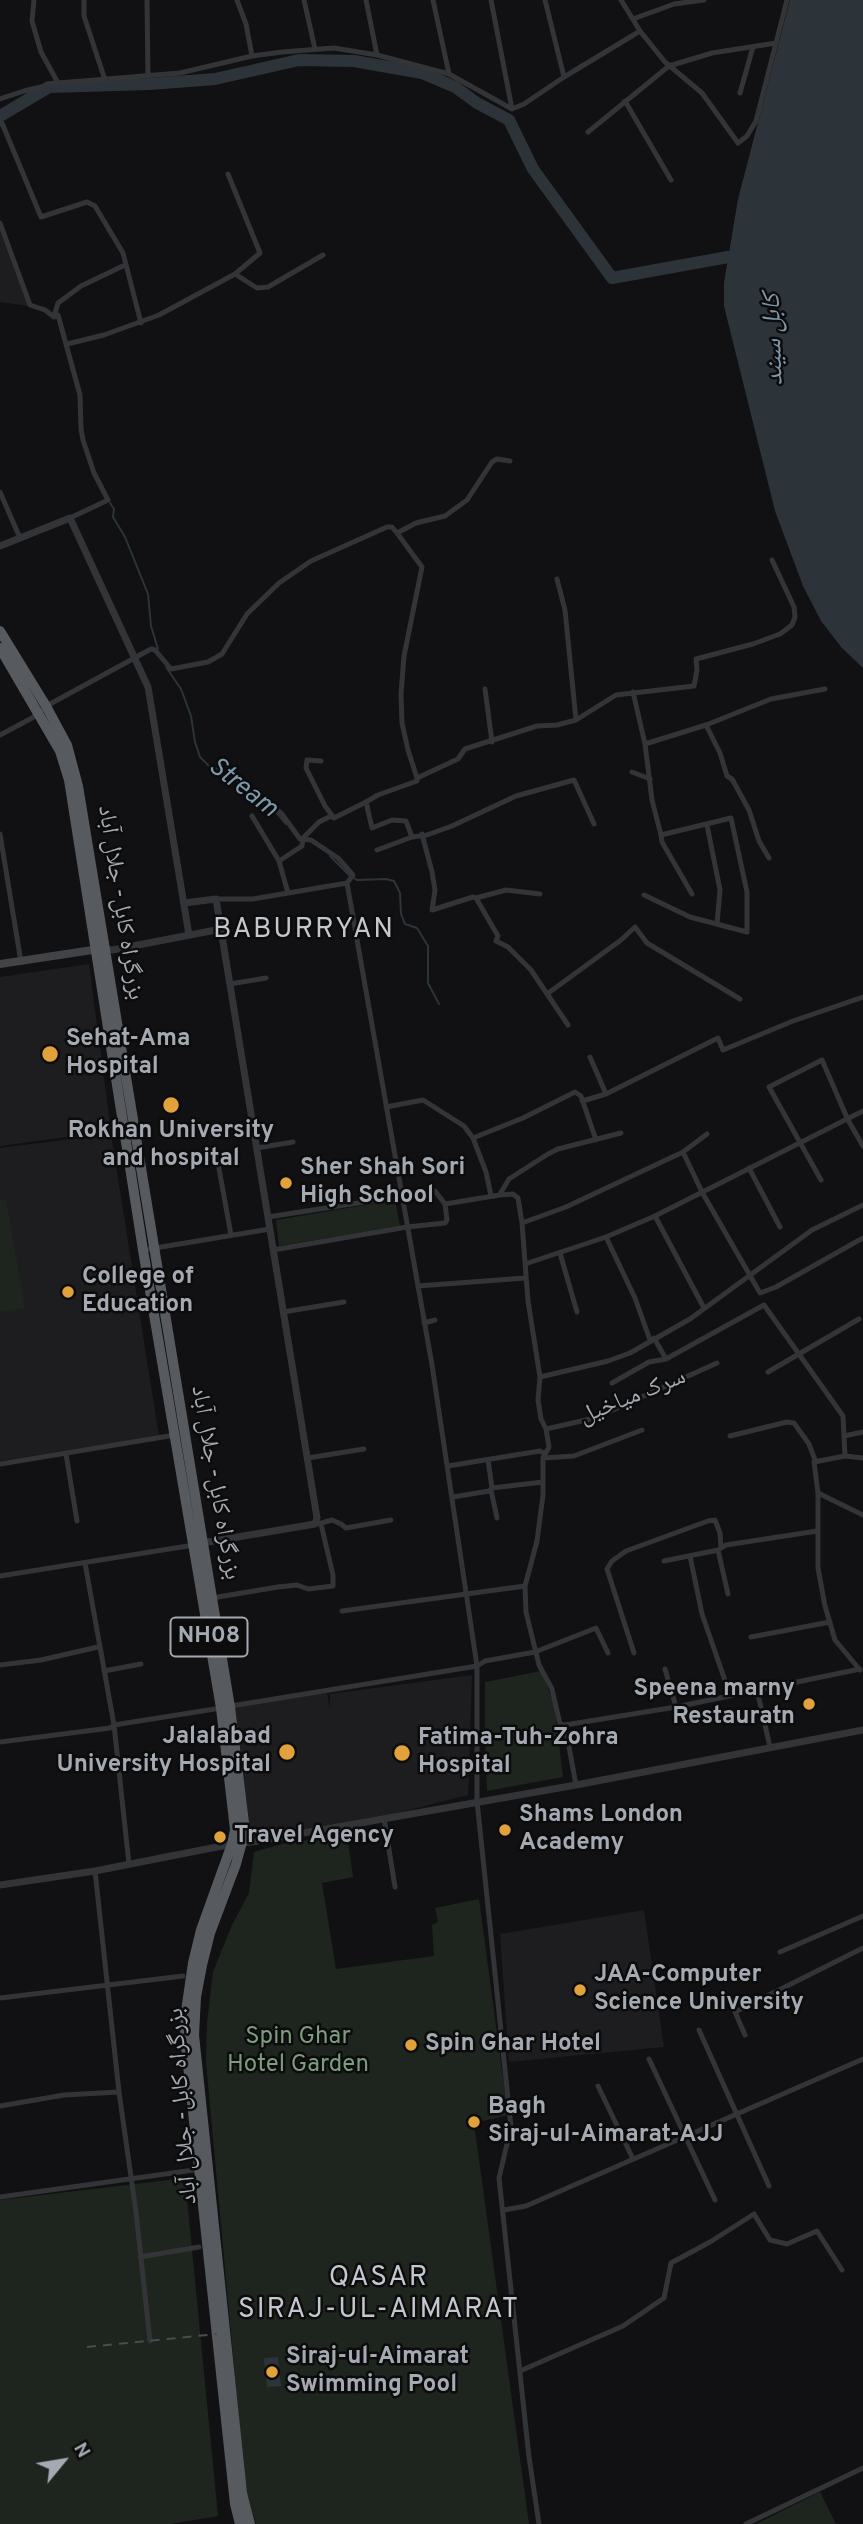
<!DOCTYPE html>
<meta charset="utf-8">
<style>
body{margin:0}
#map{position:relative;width:863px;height:2524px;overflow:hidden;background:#111113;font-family:Overpass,sans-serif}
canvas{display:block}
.north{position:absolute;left:28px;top:2426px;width:70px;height:70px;-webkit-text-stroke:5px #0c0c0d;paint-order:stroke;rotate:60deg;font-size:19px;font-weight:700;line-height:28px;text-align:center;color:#a4a9b2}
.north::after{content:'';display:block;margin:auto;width:24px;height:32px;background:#a4a9b2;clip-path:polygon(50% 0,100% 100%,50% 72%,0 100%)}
</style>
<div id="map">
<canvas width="863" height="2524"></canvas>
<div class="north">N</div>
</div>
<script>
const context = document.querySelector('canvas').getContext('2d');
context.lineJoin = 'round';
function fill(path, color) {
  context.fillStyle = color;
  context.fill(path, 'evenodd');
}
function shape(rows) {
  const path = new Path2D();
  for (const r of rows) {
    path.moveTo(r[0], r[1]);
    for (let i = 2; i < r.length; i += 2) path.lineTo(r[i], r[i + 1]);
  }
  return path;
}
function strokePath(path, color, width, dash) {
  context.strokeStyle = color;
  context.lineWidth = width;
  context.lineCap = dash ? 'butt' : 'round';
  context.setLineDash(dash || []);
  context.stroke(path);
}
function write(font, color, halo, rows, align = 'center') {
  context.font = font + ' Overpass,"Noto Naskh Arabic",sans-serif';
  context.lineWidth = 5;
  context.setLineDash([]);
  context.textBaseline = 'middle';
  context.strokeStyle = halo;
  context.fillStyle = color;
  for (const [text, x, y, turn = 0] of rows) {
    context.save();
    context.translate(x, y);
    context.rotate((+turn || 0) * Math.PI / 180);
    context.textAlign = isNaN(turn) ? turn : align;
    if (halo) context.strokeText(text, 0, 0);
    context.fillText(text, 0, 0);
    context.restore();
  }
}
fill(shape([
 [0,229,28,306,0,302],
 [89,964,111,1131,0,1146,0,977],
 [111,1134,159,1436,0,1461,0,1148],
 [472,1675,468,1795,397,1813,248,1839,246,1803,234,1706,327,1693,330,1709,330,1694],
 [644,1910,664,2047,509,2062,500,1934]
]), '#1d1d1f');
fill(shape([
 [6,1199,25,1308,0,1312,0,1200],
 [395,1200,400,1226,279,1246,276,1220],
 [541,1671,554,1703,563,1777,487,1791,485,1737,485,1682],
 [347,1834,353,1877,322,1883,336,1969,434,1956,432,1925,438,1922,435,1908,479,1899,508,2115,474,2123,529,2524,256,2524,245,2486,206,2062,207,2023,213,1972,232,1925,249,1893,254,1852,282,1844],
 [185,2178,218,2516,170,2524,0,2524,0,2200],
 [820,2492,836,2524,756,2524]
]), '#1e251e');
fill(shape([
 [790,0,863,0,863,668,842,648,821,621,803,586,775,511,724,306,724,283,738,199],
 [278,2357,281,2386,267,2387,264,2358]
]), '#2c343a');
strokePath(shape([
 [110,503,114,509,113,517,125,537,148,594,151,626,158,649],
 [166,667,181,689,191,716,195,742,200,757,209,766,224,771,261,800],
 [276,812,286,824],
 [330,856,349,875,357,880,386,879,394,881,400,893,401,914,405,924,417,928,428,946,428,983,439,1004]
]), '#2c343a', 2);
strokePath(shape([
 [0,116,49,87,150,84,215,79,299,60,354,61,422,73,455,87,477,103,509,120,533,169,612,278,728,257,741,263]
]), '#2c343a', 12);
strokePath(shape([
 [34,0,32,21,41,52,58,83],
 [84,0,84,16,105,80],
 [147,0,148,76],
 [237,0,246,24,252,56],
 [304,0,315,49],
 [366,0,377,55],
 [433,0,449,74],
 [491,0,512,109],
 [545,0,564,77],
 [621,0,640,31,665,62,702,93,738,143,747,136,756,121,787,0],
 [633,19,674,4,704,0],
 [740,93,753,47],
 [0,99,24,91,58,83,180,73,252,56,282,52,334,48,377,55,449,74,512,109,524,104,564,77,640,31],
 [625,101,671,180],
 [0,124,2,123,41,217,87,202,95,206,123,253,141,323],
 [588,132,669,66,712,53,776,43],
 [228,174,260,253,235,274],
 [0,223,30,305,45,310,54,317,58,315,80,395,81,429,83,440,94,473,108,500,70,518],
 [54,317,58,303,81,286,125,265],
 [67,344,104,335,159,315,235,274,257,288,268,287,323,255],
 [0,492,20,538],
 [557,579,565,610,576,720],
 [485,689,492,742],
 [633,692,645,744,652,800,661,835,731,818,747,892,747,932,690,917,644,895],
 [706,725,720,753,727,776,732,779,749,810,759,841,769,858],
 [0,735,32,718,50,704,151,649,155,650,171,669,208,662,222,654,247,614,279,583,311,561,387,527,392,527,397,533],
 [645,744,706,725,771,699,825,689],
 [321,761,307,760,306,768,325,806,334,818],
 [632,772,650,779],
 [417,778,408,750,402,723,401,694,404,656,422,567,397,533,416,523,445,516,467,500,492,462,497,459,510,461],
 [263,798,282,814,300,839,311,840,338,858,353,875,347,883],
 [366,802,378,795,417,781,417,778,458,759,465,749,537,726,557,725,576,720,616,695,694,686,697,670,696,659,753,644,780,634,792,625,795,617,794,607,772,560],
 [252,816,279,861,288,893],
 [707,825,720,890,717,924],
 [0,834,21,962],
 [422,834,432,872,435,890,432,910,473,897,476,898,498,936,496,941,508,947,531,970,568,1025],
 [661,835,662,842,692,894],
 [377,850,412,837],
 [279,861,302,846,303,838,319,822,331,816,334,818,366,802,372,828,392,820,406,821,412,837,427,835,452,826,516,796,574,780,594,824],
 [476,898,506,890,540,894],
 [216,899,253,899,347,883,432,1365,477,1666,477,1801,511,2127,499,2178,529,2457,539,2524],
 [230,984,266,978],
 [547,994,621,940,635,927,647,943,740,999],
 [590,1057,606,1094],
 [582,1101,606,1094,718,1038,723,1050,793,1021,863,997],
 [386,1107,423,1100,464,1126,473,1138,486,1172,491,1196],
 [473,1138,523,1118,575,1092,581,1096,596,1140],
 [257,1148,293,1142],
 [683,1152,702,1192,760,1293,776,1287,863,1238],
 [218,1163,231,1235],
 [749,1168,780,1227],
 [821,1180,769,1087,822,1060,848,1120,863,1146],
 [500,1194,509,1179,548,1154,558,1149,621,1133],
 [445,1204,500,1195,513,1194,518,1198,522,1223,528,1301,540,1377,538,1400,541,1419,546,1429,549,1447,543,1458,543,1495,537,1541,525,1586,526,1612,539,1665,552,1689,560,1724,565,1725,576,1785],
 [655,1216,704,1308],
 [268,1217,435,1191,445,1204,447,1220,445,1223,407,1227,273,1250],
 [522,1223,566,1207,683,1152,707,1134],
 [606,1237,635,1298,650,1340],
 [143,1250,270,1229],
 [560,1253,577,1312],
 [525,1264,606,1237,655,1216,863,1111],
 [418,1286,525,1278],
 [283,1312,344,1302],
 [424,1323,435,1320],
 [666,1359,764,1305,843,1416,845,1456],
 [768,1372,859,1319],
 [540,1377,608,1361,630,1353,690,1319,812,1230,863,1205],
 [612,1383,649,1362,666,1359,654,1338],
 [546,1429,595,1418,717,1363],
 [730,1436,787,1422,794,1423,809,1444,815,1460],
 [844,1436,863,1432],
 [66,1454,77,1521],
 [308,1458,364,1449],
 [543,1458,574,1456,642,1430],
 [488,1460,492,1488],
 [0,1464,175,1435],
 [448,1466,540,1451,544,1453],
 [491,1490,497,1518],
 [818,1493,863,1515],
 [453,1497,489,1491,492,1488,543,1482],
 [318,1524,332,1520,341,1524,346,1528,391,1520],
 [718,1550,728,1594],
 [690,1556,702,1614,730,1695],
 [664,1561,718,1550,726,1545,817,1531],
 [85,1563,114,1725,129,1864],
 [0,1576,194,1545],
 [212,1598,278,1587,297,1585,308,1589,333,1586,333,1575,321,1524],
 [342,1611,525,1586],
 [751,1637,830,1622],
 [634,1653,607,1569,612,1561,626,1551,708,1521,715,1520,720,1533,721,1547],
 [0,1665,41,1660,98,1647],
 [665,1669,676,1707],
 [860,1670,835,1640,825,1606,818,1568,818,1493,814,1462,845,1456,863,1458],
 [104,1671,141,1664],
 [757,1690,770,1747],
 [231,1706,477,1666,485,1661,535,1652,596,1628,608,1653],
 [565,1725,676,1707,860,1669],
 [0,1742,110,1728,114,1725,221,1708],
 [384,1818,395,1887],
 [95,1871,119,2092,136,2212,150,2341],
 [780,1952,863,1916],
 [0,1998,183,1976],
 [699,2030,769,2186],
 [745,2035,735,2012,863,1948],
 [649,2059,715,2200],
 [598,2086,633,2159],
 [0,2106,64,2095,119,2092],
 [0,2197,201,2169],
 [504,2210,526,2206,863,2059],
 [140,2257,199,2247],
 [520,2371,623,2326,664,2298,671,2263,710,2242,754,2214,770,2240,787,2244,817,2231,842,2270],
 [746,2524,863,2468]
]), '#333437', 5);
strokePath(shape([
 [0,546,70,518,148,687,189,935],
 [184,903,216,899,317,1518,315,1524,202,1543],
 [105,948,112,950,221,929],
 [0,1885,95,1871,232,1844,252,1842,576,1785,863,1730]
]), '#333437', 7);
strokePath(shape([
 [0,964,99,949]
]), '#414347', 8);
strokePath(shape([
 [0,631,46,706,67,745,78,786,230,1707,245,1831,236,1864,210,1933,202,1965,196,1997,194,2035,242,2493,250,2524],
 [0,648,60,751,69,780,143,1250,221,1708,235,1830,232,1844,201,1930,193,1963,186,2011,185,2037,235,2504,240,2524]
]), '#575a5f', 10);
strokePath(shape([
 [87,2347,217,2334]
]), '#4a4c50', 2, [9, 7]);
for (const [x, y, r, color] of [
 [50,1054,9,"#e1a23b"],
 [171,1105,9,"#e1a23b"],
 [286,1183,7,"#e1a23b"],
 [68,1292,7,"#e1a23b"],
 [809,1704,7,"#e1a23b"],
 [287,1752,9,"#e1a23b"],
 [402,1753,9,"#e1a23b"],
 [505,1830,7,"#e1a23b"],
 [220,1837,7,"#e1a23b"],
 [580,1990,7,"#e1a23b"],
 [411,2045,7,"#e1a23b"],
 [474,2122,7,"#e1a23b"],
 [272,2372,7,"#e1a23b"]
]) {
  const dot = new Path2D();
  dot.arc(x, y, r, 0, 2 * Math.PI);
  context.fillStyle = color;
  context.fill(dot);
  strokePath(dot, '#0c0c0d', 2.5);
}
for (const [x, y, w] of [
 [209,1637,77]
]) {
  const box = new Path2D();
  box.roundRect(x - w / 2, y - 19.5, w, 39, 5);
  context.fillStyle = '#0c0c0d';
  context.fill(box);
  strokePath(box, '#a4a9b2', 2);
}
write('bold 23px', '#a4a9b2', null, [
 ["NH08",209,1637]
]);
write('24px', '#a4a9b2', '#0c0c0d', [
 ["بزرگراه کابل- جلال آباد",119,903,81],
 ["سرک میاخیل",633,1398,-22],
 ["بزرگراه کابل- جلال آباد",214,1483,80],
 ["بزرگراه کابل- جلال آباد",184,2106,-94]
]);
write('bold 24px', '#a4a9b2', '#0c0c0d', [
 ["Sehat-Ama",66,1040],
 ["Hospital",66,1068],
 ["Rokhan University",171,1132,"center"],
 ["and hospital",171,1160,"center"],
 ["Sher Shah Sori",300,1169],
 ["High School",300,1197],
 ["College of",82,1278],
 ["Education",82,1306],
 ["Speena marny",795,1690,"right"],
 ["Restauratn",795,1718,"right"],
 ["Jalalabad",271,1738,"right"],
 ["University Hospital",271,1766,"right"],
 ["Fatima-Tuh-Zohra",418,1739],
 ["Hospital",418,1767],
 ["Shams London",519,1816],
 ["Academy",519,1844],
 ["Travel Agency",234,1837],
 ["JAA-Computer",594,1976],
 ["Science University",594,2004],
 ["Spin Ghar Hotel",425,2045],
 ["Bagh",488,2108],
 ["Siraj-ul-Aimarat-AJJ",488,2136],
 ["Siraj-ul-Aimarat",286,2358],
 ["Swimming Pool",286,2386]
], 'left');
write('24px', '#7c9c7d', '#0c0c0d', [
 ["Spin Ghar",298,2038],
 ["Hotel Garden",298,2066]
]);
write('italic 26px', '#7d97ab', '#0c0c0d', [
 ["کابل سيند",775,339,-92],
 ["Stream",242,789,38]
]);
context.letterSpacing = '2px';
write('28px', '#c4c7ce', '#0c0c0d', [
 ["BABURRYAN",304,931],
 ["QASAR",379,2279],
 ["SIRAJ-UL-AIMARAT",379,2311]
]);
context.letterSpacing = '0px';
</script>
